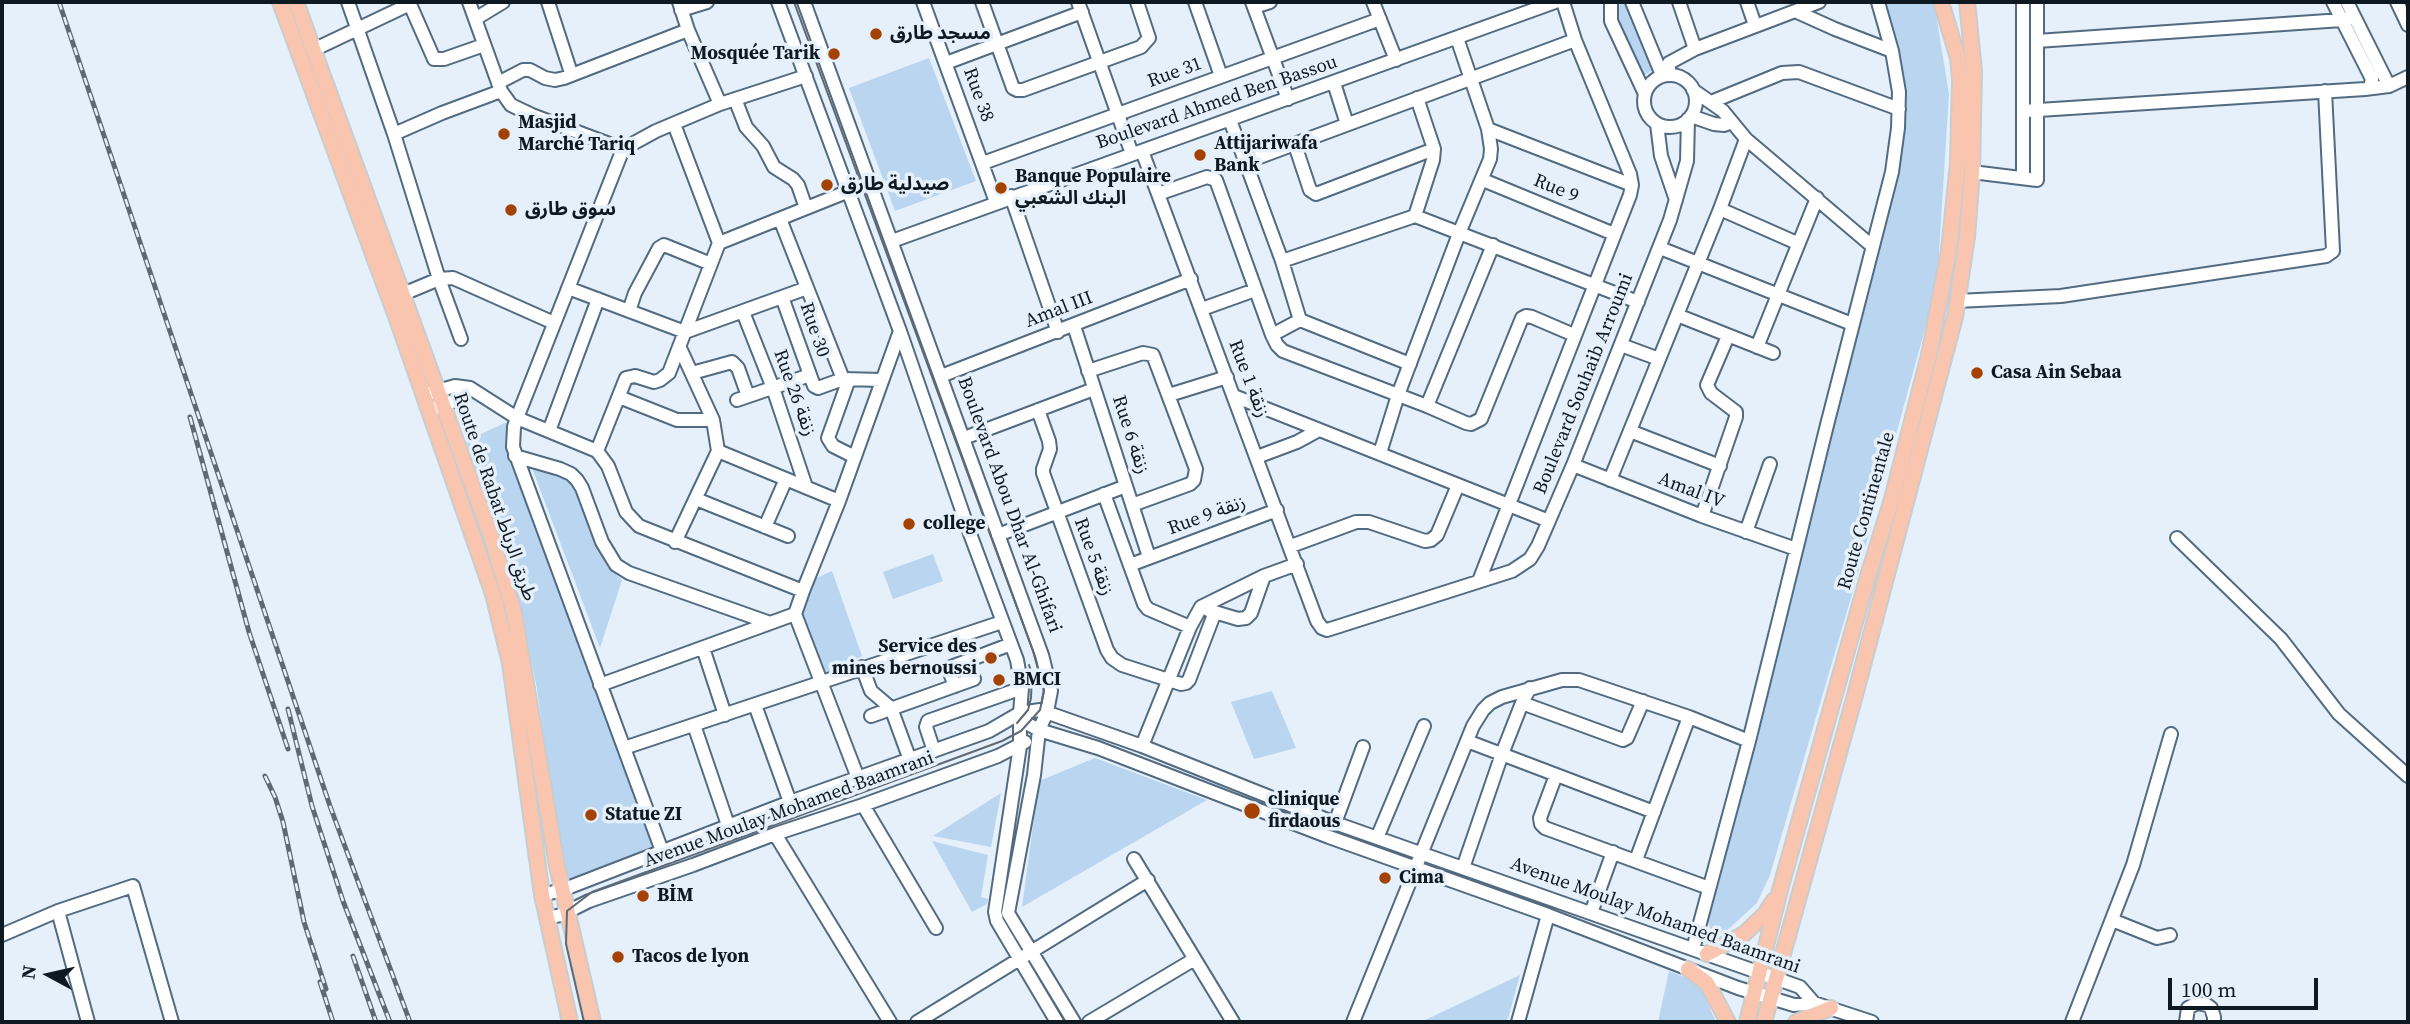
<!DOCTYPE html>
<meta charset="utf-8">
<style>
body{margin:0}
#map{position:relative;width:2410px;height:1024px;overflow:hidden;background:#e5f0fa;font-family:"Source Serif 4",serif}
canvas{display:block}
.frame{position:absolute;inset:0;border:4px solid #0f1922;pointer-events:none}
.north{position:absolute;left:14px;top:940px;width:70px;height:70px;-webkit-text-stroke:5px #e5f0fa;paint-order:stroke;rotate:278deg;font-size:19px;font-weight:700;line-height:28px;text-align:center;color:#0f1922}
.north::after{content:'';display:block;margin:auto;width:24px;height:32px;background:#0f1922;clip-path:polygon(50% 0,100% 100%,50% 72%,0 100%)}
.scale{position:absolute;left:2168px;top:978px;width:150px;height:32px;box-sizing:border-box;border:4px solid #0f1922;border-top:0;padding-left:9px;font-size:21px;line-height:24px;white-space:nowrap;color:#0f1922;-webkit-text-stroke:5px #e5f0fa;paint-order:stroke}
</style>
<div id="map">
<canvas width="2410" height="1024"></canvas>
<div class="frame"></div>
<div class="north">N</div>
<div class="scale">100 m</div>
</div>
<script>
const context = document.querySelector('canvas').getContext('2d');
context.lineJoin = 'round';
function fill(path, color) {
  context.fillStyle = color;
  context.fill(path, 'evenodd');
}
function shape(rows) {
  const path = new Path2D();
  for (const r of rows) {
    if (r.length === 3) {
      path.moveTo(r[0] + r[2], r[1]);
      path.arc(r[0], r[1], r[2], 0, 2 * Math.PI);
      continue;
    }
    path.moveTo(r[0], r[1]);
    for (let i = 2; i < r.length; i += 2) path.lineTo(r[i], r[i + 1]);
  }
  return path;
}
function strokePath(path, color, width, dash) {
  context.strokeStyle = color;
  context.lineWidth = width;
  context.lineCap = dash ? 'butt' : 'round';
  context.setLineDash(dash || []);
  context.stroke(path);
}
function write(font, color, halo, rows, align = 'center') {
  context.font = font + ' "Source Serif 4","Noto Sans Arabic",serif';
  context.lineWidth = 7;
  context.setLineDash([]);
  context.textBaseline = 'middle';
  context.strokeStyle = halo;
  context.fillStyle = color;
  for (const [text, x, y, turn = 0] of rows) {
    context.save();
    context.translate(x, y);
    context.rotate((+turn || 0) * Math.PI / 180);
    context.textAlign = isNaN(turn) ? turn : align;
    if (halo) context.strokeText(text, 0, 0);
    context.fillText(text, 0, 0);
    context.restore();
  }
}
fill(shape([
 [1621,2,1631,9,1653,70,1643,76,1615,14],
 [1882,2,1934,2,1949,94,1937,285,1857,577,1770,875,1757,903,1724,933,1712,933,1706,916,1905,101],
 [929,58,976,181,895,211,849,88],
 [511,420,522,456,661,851,564,885,537,689,521,611,466,441],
 [532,468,564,477,579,494,607,566,622,580,600,648],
 [933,554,943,581,893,599,883,572],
 [832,571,862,656,824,674,795,614,812,580],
 [1272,691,1296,748,1254,759,1231,702],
 [1095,758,1207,800,1022,907,1039,781],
 [1001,793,991,847,933,836],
 [932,841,988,855,981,897,988,899,987,904,972,912],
 [1669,971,1699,983,1716,1022,1658,1022],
 [1520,975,1507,1022,1421,1022]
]), '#bad5f0');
const minor = shape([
 [348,2,394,134,439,279,461,339],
 [409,2,434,59,444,59,484,45],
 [469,2,501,91,511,105,532,115,623,149,656,131,720,104,806,76],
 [548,2,571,73],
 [679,2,688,30,720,104],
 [778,2,900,331,969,531,1017,660,1022,688,1020,713,1020,746,995,912,997,921,1057,1022],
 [804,2,1042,655,1051,691,1047,712,1039,730,1034,775,1008,913,1074,1022],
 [923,2,996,202],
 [982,2,1013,88,1017,90,1023,90,1141,47,1149,38,1137,2],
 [1078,2,1132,154],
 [1195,2,1221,76],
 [1252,2,1288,99],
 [1373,2,1396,60],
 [1611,2,1611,21,1645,94],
 [1632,2,1662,75],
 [1679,2,1695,49],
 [1747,2,1755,25],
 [2023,2,2023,178],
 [2333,2,2372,79,2370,87],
 [2347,2,2389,86],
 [2397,2,2408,25],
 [1254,7,1270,2],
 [681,10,707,2],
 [1795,11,1835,29,1892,51],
 [475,19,503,2],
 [2037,41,2342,20,2354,17],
 [313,50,410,4],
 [946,63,1082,12],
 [1669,74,1669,63,1695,49,1819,2],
 [1670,101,26],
 [498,83,523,70,530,70,545,78,555,80,564,78,688,30],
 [1334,83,1347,124],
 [1693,90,1723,111,1746,139,1872,246],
 [735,99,746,127,763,146,774,167,793,179,798,185,806,208],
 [1711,102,1782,73,1799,72,1899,109],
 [2023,111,2365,89,2389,86,2408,77],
 [1691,116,1714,124,1724,125,1732,122],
 [1230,120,1282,261,1300,320],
 [674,124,719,243],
 [1657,124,1661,156,1676,200],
 [1488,129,1632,185],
 [394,134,442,113,501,91],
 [1295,145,1310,190,1316,194,1434,149],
 [623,149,517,418,514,427,513,447,662,851],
 [1142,151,1317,621,1322,628,1327,630,1512,571,1530,559,1538,546,1573,465,1670,220,1687,161,1688,119],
 [1246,162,1575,40],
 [983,163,1380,19],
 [1972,172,2037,180,2037,2],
 [1483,180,1614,234],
 [1158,194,1207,177,1216,180,1272,335,1277,345,1283,351,1427,406,1466,423,1471,424,1481,419,1522,318,1526,316,1532,317,1574,335],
 [1011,196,1058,332],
 [1720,209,1797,243],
 [1415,216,1433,160,1434,149,1417,98],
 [780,219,843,379,882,380],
 [892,241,1555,2],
 [1660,248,1852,324],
 [1282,261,1415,216,1638,302],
 [568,288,685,332,807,288],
 [403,294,439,279,453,278,554,323],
 [782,297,814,386,818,388,843,379],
 [1957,301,2061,296,2326,256,2333,251,2325,91],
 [1202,309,1255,290],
 [629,311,635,293,659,248,664,245,711,264],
 [743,312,773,388,806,487],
 [1677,315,1773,353],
 [1074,326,1149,557],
 [1272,335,1300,320,1410,364],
 [1621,345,1659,359],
 [1757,347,1817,198],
 [680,348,713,420,718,451,839,501],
 [1088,371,1143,353,1153,355,1196,469,1194,480,1190,484,1132,505],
 [692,373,732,362,738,368,748,396],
 [941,376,1191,279],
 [849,379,828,438,833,446,855,457],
 [423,395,455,386,470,388,517,418,597,451,608,466,626,512,639,526,803,591,839,501,900,331],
 [1169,395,1227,377],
 [1234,396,1549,521],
 [619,397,677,420,713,420],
 [737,400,810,375],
 [1427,406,1493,245],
 [435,408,454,401,470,388],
 [1038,410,1049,441,1050,449,1043,469,1043,473,1107,650,1112,658,1122,665,1181,684,1186,683,1189,680,1215,612],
 [549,431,598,299],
 [1630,431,1720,466],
 [964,438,1094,389],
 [597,451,626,378,635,376,654,382,660,380,669,373,719,243,849,191],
 [1380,453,1398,395,1460,231,1490,159,1491,149,1488,129,1457,38],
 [515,456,560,469,571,474,577,480,582,488,602,542,616,565,629,573,770,623],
 [1257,457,1297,442,1319,430],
 [1573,465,1702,516,1796,549],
 [1610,480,1720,209,1746,139],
 [1104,494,1144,604,1148,609,1190,627],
 [696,499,788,536],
 [1702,516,1736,417,1736,412,1711,393,1707,385,1728,336],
 [765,527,786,479],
 [1746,532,1770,464],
 [998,535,1126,486],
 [2177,538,2281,639,2339,714,2408,776],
 [675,542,718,451],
 [1291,546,1356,522,1369,522,1425,541,1431,540,1437,535,1458,485],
 [1130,565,1277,510],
 [1479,581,1630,195,1632,185,1630,174,1575,40,1563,2],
 [803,591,795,614,858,778],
 [1208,610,1238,619,1246,618,1251,613,1264,576],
 [703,648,725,715],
 [862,667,871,691,891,708,910,760],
 [600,685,795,614],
 [955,686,950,673,951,667,1011,644],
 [1522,703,1623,740,1627,738,1643,701],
 [755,705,790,802],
 [1020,713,1028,724,1039,730,1098,748,1329,837,1548,915,1738,988,1794,1005,1814,1003,1872,1022],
 [871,716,974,679],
 [694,725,728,825],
 [1467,741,1654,812],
 [1142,746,1190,627,1201,607,1264,576,1297,564],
 [624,748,1002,622],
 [934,751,926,727,928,721,1022,688],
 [1556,775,1540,818,1541,824,1545,828,1709,888],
 [863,805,936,928],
 [1335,823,1363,747],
 [775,834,890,1022],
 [1377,838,1424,726],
 [1134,859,1233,1022],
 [1636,860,1689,717],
 [1463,868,1502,754,1522,703,1530,688],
 [542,895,562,890,790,802,989,731,1020,713,1040,710,1142,746,1335,823,1800,987,1814,1003],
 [58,911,88,1022],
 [1591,913,1613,852],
 [547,918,561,915,589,901,693,865,775,834,863,805,998,756,1025,742],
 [2112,920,2157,938,2170,935],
 [2,935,58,911,133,886,172,1022],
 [1693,949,1749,741,1827,425,1892,172,1898,128,1899,92,1892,51,1878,2],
 [917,1022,1148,880],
 [1089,1022,1193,960],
 [1353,1022,1473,726,1483,710,1490,703,1502,697,1562,680,1579,680,1689,717,1749,741],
 [1518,1022,1548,915],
 [2072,1022,2133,865,2171,734],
 [2186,1022,2188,1008,2197,1003,2207,1005,2211,1008,2214,1017,2214,1022]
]);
const major = shape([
 [280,2,398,322,493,594,510,663,542,895,570,1022],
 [296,2,493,542,514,613,557,866,593,1022],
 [1707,954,1744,934,1765,914,1774,900],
 [1688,969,1707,983,1728,1022],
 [1747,1022,1780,890,1868,576,1892,499,1929,355,1949,250,1958,163,1960,79,1958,58,1941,2],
 [1764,1022,1854,699,1955,317,1967,237,1972,172,1974,71,1967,2],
 [1796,1022,1831,1008]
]);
strokePath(minor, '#536b81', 16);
strokePath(major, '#caccce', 18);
strokePath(minor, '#fff', 12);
strokePath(major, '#fac5af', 14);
strokePath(shape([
 [1017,723,1028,710,1031,698,1032,674,1029,665],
 [584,1022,566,944,567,911,592,892,1002,741,1021,731,1040,710,1044,690,1033,651,794,2]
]), '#5f6973', 2);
const rail = shape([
 [59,2,330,806,410,1022],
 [190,417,249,632,288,749],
 [288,709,312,806,343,901,390,1022],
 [265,776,275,797,283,822,304,922,326,989],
 [353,956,376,1022],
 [320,982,333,1022]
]);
strokePath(rail, '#5f6973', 5);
strokePath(rail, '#e5f0fa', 2.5, [8]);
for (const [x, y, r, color] of [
 [876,34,7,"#a44203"],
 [834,54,7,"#a44203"],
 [504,134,7,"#a44203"],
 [1200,155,7,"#a44203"],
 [827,185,7,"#a44203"],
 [1001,188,7,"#a44203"],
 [511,210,7,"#a44203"],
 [1977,373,7,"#a44203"],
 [909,524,7,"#a44203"],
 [991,658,7,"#a44203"],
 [999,680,7,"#a44203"],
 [1252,811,9,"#a44203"],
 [591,815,7,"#a44203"],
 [1385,878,7,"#a44203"],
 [643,896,7,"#a44203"],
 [618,957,7,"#a44203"]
]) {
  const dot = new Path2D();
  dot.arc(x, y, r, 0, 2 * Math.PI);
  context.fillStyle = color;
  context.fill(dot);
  strokePath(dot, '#e5f0fa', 2.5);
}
write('bold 19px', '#0f1922', '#e5f0fa', [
 ["مسجد طارق",890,34],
 ["Mosquée Tarik",820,54,"right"],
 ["Masjid",518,123],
 ["Marché Tariq",518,145],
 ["Attijariwafa",1214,144],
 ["Bank",1214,166],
 ["Banque Populaire",1015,177],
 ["البنك الشعبي",1015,199],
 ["صيدلية طارق",841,185],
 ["سوق طارق",525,210],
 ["Casa Ain Sebaa",1991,373],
 ["college",923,524],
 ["Service des",977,647,"right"],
 ["mines bernoussi",977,669,"right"],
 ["BMCI",1013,680],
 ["clinique",1268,800],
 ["firdaous",1268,822],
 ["Statue ZI",605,815],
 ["Cima",1399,878],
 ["BİM",657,896],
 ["Tacos de lyon",632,957]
], 'left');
write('19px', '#0f1922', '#e5f0fa', [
 ["Rue 31",1175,73,-20],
 ["Rue 38",978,95,70],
 ["Boulevard Ahmed Ben Bassou",1217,103,-19],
 ["Rue 9",1556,189,22],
 ["Amal III",1059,310,-21],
 ["Rue 30",814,330,71],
 ["Rue 1 زنقة",1248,379,69],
 ["Boulevard Souhaib Arroumi",1584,384,-68],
 ["Rue 26 زنقة",794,393,70],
 ["Rue 6 زنقة",1130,435,72],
 ["Amal IV",1691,491,21],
 ["Route de Rabat طريق الرباط",494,497,71],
 ["Boulevard Abou Dhar Al-Ghifari",1009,505,70],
 ["Route Continentale",1867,511,-74],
 ["Rue 9 زنقة",1207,516,-20],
 ["Rue 5 زنقة",1093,557,70],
 ["Avenue Moulay Mohamed Baamrani",789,810,-20],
 ["Avenue Moulay Mohamed Baamrani",1655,916,20]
]);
</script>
